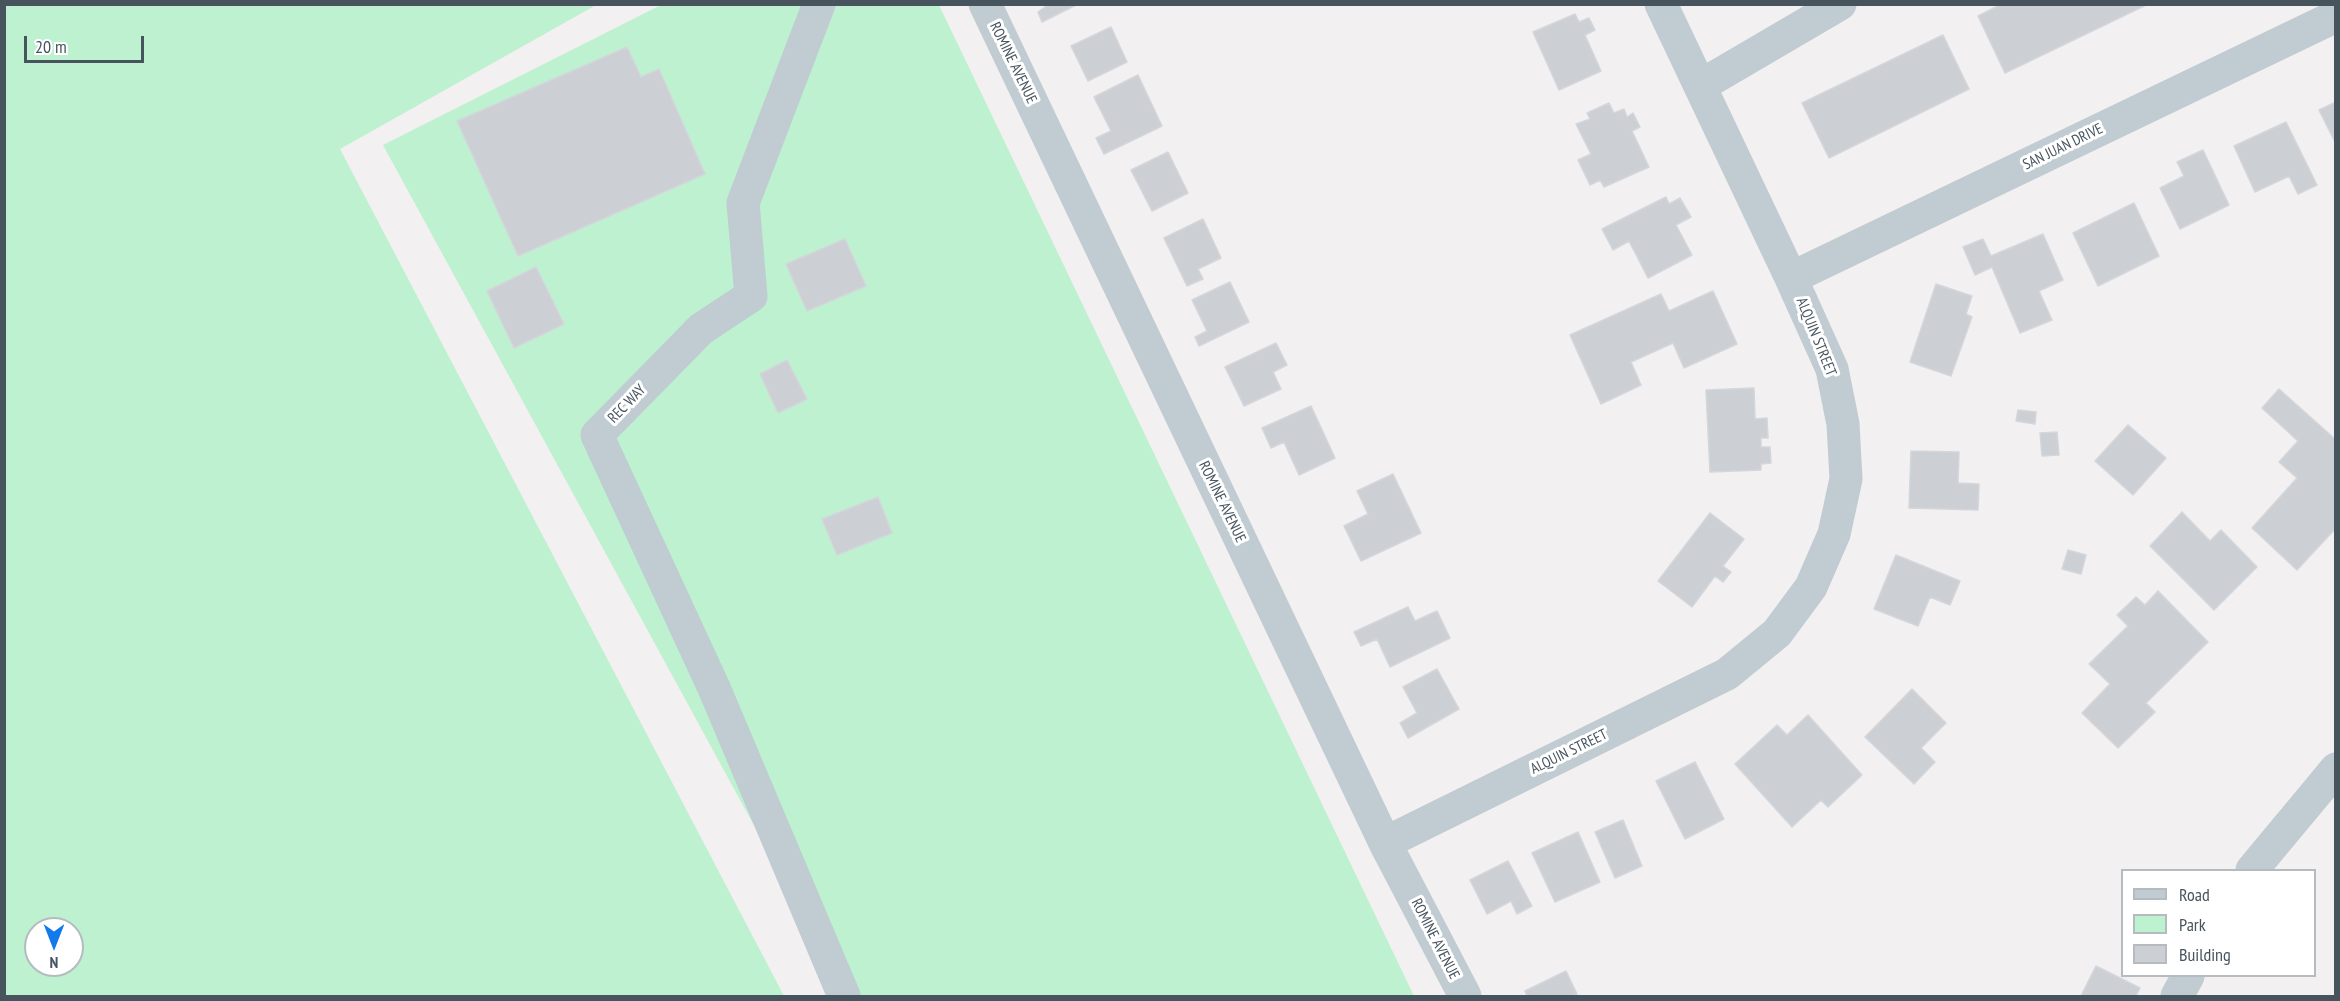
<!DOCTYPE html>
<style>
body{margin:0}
#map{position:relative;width:2340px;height:1001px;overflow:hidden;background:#f2f0f0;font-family:"PT Sans Narrow",sans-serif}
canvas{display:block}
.frame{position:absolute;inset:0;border:6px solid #47545e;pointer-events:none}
.legend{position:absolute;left:2121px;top:869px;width:195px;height:108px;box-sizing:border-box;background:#fff;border:2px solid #b5bbbf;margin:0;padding:8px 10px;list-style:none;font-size:18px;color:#47545e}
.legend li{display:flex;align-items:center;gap:12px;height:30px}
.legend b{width:30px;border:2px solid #b5bbbf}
.north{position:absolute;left:24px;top:917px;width:60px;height:60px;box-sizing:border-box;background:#fff;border:2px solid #b5bbbf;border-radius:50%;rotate:180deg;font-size:16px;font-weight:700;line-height:24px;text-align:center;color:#47545e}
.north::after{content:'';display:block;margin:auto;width:21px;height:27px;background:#127aea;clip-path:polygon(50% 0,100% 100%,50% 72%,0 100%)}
.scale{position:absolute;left:24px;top:36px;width:120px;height:27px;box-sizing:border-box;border:3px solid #47545e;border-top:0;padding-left:8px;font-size:18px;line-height:21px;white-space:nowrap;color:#47545e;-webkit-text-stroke:4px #fff;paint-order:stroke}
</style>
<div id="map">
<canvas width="2340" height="1001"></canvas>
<div class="frame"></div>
<ul class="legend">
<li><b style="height:8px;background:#c0cbd2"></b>Road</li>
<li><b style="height:16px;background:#bdf1cf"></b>Park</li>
<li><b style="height:16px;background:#cccfd4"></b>Building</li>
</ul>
<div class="north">N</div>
<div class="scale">20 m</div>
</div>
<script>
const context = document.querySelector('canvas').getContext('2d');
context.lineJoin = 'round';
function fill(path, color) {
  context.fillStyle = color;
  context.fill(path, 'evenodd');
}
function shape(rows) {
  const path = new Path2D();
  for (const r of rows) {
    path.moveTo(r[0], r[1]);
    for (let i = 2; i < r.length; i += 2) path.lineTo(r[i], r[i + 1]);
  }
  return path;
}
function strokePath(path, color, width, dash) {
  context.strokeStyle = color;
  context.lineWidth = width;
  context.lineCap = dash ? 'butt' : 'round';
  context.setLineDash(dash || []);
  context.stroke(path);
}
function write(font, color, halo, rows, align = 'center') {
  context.font = font + ' "PT Sans Narrow",sans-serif';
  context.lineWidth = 6;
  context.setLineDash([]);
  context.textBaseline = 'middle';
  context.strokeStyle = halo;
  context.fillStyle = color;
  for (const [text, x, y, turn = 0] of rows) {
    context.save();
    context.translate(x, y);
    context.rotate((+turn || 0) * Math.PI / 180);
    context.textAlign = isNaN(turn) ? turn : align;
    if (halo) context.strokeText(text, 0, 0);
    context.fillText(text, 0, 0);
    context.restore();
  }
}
fill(shape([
 [5,4,596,5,340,149,784,996,5,996],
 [36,929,72,929,72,965,36,965],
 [661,5,939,5,1414,996,847,996,383,145]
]), '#bdf1cf');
const building = shape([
 [1049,4,1078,4,1042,22,1038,12,1049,4],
 [2002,4,2143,4,2144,6,2005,73,1978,16,2002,4],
 [1575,14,1579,22,1589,18,1595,30,1585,35,1601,71,1559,90,1533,32,1575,14],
 [1111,27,1127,62,1088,81,1071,46,1111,27],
 [1943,35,1969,89,1829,158,1802,103,1943,35],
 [627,47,641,77,659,69,705,174,518,256,457,121,627,47],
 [1138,75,1162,126,1104,154,1096,138,1111,131,1094,97,1138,75],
 [2336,102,2336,144,2319,110,2336,102],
 [1609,103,1614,113,1624,109,1627,117,1633,113,1640,127,1632,131,1649,167,1604,187,1600,180,1590,185,1578,160,1591,154,1576,124,1590,119,1587,113,1609,103],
 [2286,122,2317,185,2298,194,2289,176,2255,192,2234,146,2286,122],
 [2203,150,2229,205,2180,229,2160,188,2184,176,2177,162,2203,150],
 [1168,152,1188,193,1152,211,1131,170,1168,152],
 [1666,197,1669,204,1680,198,1691,217,1676,225,1692,255,1648,278,1629,241,1613,250,1602,229,1666,197],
 [2134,203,2159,256,2098,286,2073,233,2134,203],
 [1203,219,1221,258,1198,269,1203,279,1187,286,1164,238,1203,219],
 [2043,234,2063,280,2039,291,2052,320,2020,333,1992,267,1975,275,1963,247,1983,239,1991,256,2043,234],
 [845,239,866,286,807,311,786,264,845,239],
 [536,267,564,324,514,348,487,291,536,267],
 [1230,282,1249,322,1199,346,1195,337,1207,331,1192,300,1230,282],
 [1936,284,1972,296,1966,314,1972,317,1951,376,1910,362,1936,284],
 [1713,291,1737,344,1684,368,1673,343,1631,362,1641,385,1601,404,1570,335,1661,294,1669,311,1713,291],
 [1276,343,1287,365,1273,372,1281,389,1244,406,1225,367,1276,343],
 [787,360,807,399,778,413,760,374,787,360],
 [1754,388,1755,419,1767,418,1768,438,1761,438,1761,447,1770,447,1771,463,1761,464,1761,470,1710,472,1706,390,1754,388],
 [2279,389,2336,440,2336,528,2297,570,2252,528,2297,478,2279,462,2298,441,2262,408,2279,389],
 [1311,406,1335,458,1299,475,1284,442,1271,448,1262,428,1311,406],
 [2018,410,2036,412,2035,424,2016,421,2018,410],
 [2128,425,2166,458,2133,495,2095,461,2128,425],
 [2057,432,2059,455,2042,456,2040,433,2057,432],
 [1911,451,1959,452,1958,483,1979,484,1978,510,1909,508,1911,451],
 [1393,474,1421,533,1361,561,1344,526,1368,514,1357,491,1393,474],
 [878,497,892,533,837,555,822,519,878,497],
 [2182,512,2210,541,2221,530,2257,567,2214,610,2150,546,2182,512],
 [1710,513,1744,539,1723,566,1731,572,1723,582,1715,576,1692,607,1658,581,1710,513],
 [2068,550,2086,555,2081,574,2062,569,2068,550],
 [1896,555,1960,581,1950,605,1930,597,1918,626,1874,609,1896,555],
 [2158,591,2208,642,2146,703,2155,712,2118,748,2082,713,2110,684,2089,664,2128,626,2117,615,2136,597,2145,605,2158,591],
 [1408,607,1415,621,1437,611,1450,638,1390,667,1377,639,1361,646,1354,632,1408,607],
 [1437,669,1459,709,1408,738,1400,723,1417,713,1403,687,1437,669],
 [1912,689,1946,723,1921,748,1935,762,1914,784,1865,737,1912,689],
 [1808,715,1862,775,1828,807,1821,800,1792,827,1735,764,1777,725,1787,735,1808,715],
 [1695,762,1724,819,1685,839,1656,781,1695,762],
 [1623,820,1642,866,1615,878,1595,832,1623,820],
 [1578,832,1600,882,1555,902,1532,853,1578,832],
 [1508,861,1532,906,1517,914,1511,901,1487,914,1470,880,1508,861],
 [2096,966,2140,988,2136,996,2081,996,2096,966],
 [1566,971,1577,994,1573,996,1527,996,1525,991,1566,971]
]);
fill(building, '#cccfd4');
strokePath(building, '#d3d6db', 1.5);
strokePath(shape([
 [819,4,743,203,751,296,701,329,597,435,714,688,844,996],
 [985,4,1385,843,1465,996],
 [1700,86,1840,4],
 [1791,278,2336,16],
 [1385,843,1727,674,1777,633,1811,587,1834,534,1846,479,1843,424,1832,369,1791,278,1661,4],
 [2252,870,2336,769],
 [2177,996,2188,976]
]), '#c0cbd2', 33);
write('15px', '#47545e', '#fff', [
 ["ROMINE AVENUE",1013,63,64],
 ["SAN JUAN DRIVE",2063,147,-26],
 ["ALQUIN STREET",1816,337,68],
 ["REC WAY",627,404,-46],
 ["ROMINE AVENUE",1222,502,64],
 ["ALQUIN STREET",1569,752,-26],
 ["ROMINE AVENUE",1435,939,63]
]);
</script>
